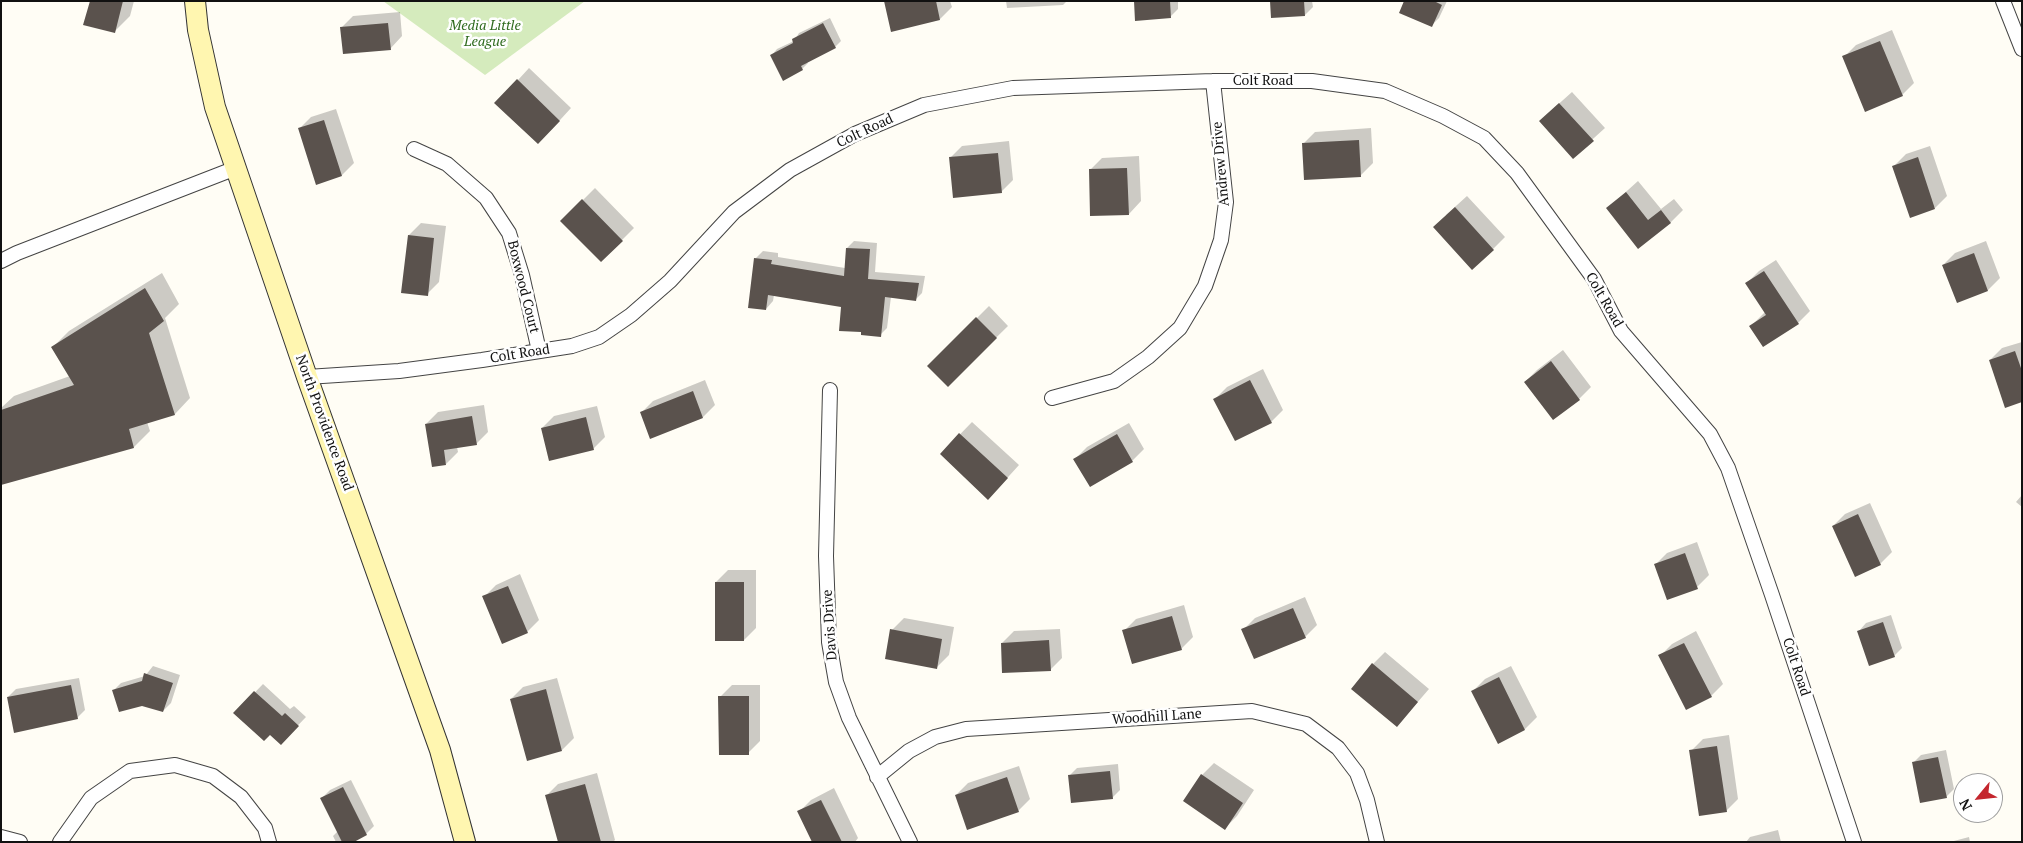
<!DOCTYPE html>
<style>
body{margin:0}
#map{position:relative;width:2023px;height:843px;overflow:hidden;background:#fffdf5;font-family:"PT Serif",serif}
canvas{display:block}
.frame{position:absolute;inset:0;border:2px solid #111;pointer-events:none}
.north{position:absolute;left:1953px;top:773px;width:50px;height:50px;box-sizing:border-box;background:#fff;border:1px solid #a0a0a0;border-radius:50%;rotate:242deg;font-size:14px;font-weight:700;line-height:20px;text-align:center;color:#111}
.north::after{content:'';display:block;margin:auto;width:18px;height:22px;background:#c4262e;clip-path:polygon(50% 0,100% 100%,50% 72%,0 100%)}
</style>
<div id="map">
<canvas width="2023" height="843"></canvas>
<div class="frame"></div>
<div class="north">N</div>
</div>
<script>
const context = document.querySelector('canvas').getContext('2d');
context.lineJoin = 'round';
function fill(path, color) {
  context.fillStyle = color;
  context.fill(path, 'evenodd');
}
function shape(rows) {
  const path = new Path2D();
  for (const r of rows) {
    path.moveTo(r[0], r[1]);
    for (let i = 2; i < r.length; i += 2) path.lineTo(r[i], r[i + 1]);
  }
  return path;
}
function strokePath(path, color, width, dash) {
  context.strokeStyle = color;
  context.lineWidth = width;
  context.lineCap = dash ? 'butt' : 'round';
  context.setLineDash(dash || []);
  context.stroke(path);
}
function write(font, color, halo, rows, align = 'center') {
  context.font = font + ' "PT Serif",serif';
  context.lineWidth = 5;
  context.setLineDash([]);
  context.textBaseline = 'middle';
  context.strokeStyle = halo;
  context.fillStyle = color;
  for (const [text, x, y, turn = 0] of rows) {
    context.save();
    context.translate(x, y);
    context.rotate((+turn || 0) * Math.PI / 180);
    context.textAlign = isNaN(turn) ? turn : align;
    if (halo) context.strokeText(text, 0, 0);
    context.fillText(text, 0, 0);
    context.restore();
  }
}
fill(shape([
 [383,1,585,1,485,75]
]), '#d5ebbd');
fill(shape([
 [91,1,134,1,130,16,114,32],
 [886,1,950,1,952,7,940,19],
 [1006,1,1067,1,1063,5,1007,8],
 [1135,1,1178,1,1178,9,1170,17],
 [1271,1,1312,1,1313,7,1305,15],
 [1405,1,1447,1,1439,18,1431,26],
 [400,12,402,36,390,49,341,28,353,16],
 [830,18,841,41,835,47,807,62,808,63,802,69,771,56,777,49,794,41,799,33],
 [1892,30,1914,83,1902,95,1844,57,1856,45],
 [529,68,571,108,550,131,518,80],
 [1572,92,1605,128,1573,157,1553,109],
 [336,109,354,163,342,175,317,183,299,129,311,117],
 [1371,128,1373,163,1361,175,1303,144,1315,132],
 [1009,141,1013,180,1001,192,950,158,962,146],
 [1930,146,1947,196,1935,208,1894,166,1906,154],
 [1139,156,1141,201,1129,214,1090,170,1102,158],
 [1638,181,1661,209,1674,199,1683,210,1671,222,1639,247,1608,208],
 [595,188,634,228,601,261,562,221],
 [1467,196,1505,237,1493,249,1446,215],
 [421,223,446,226,439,282,427,294,409,235],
 [854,241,877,243,875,272,925,276,922,293,915,300,891,297,887,328,880,335,862,331,842,306,774,295,773,301,766,309,755,259,763,251,778,253,778,257,845,268,847,248],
 [1986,241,2000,278,1988,290,1957,301,1943,265,1955,253],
 [1776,260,1810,311,1798,323,1764,345,1751,326,1765,312,1747,283,1759,271],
 [162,273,179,304,165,318,190,398,175,414,147,422,150,431,134,447,1,484,1,408,14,396,70,376,53,347,69,331],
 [989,306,1008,326,948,385,929,366],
 [2022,342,2022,401,1990,360,2002,348],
 [1563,350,1591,387,1579,399,1553,419,1525,382,1537,370],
 [1263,369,1283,410,1271,422,1215,399,1227,387],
 [705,380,715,405,703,417,641,413,653,401],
 [484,405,488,432,476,444,457,447,458,452,446,464,426,424,438,412],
 [597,406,605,437,593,449,542,428,554,416],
 [972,422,1019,465,1000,486,941,454],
 [1129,423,1144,449,1132,461,1075,459,1087,447],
 [2022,495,2022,507,2016,502],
 [1870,503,1892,552,1880,564,1833,526,1845,514],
 [1697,542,1709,575,1697,587,1655,565,1667,553],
 [728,570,756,570,756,628,744,640,716,582],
 [520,574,539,620,527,632,484,597,496,585],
 [1305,597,1317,625,1305,637,1243,630,1255,618],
 [1184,605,1193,637,1181,649,1124,631,1136,619],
 [1891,615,1902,648,1894,656,1859,631,1866,623],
 [904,618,954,627,949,655,937,667,892,630],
 [1060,629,1062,658,1050,670,1002,643,1014,631],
 [1696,631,1723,684,1711,696,1660,656,1672,644],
 [1385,652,1429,689,1397,726,1373,664],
 [153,666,180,675,171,703,163,711,113,691,121,683,145,676],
 [1511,666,1537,717,1525,729,1498,742,1473,691,1485,679],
 [79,678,85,710,77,718,8,697,16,689],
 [557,678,574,738,562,750,511,699,523,687],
 [263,684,290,709,294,706,306,717,281,743,270,733,235,713],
 [732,685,760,685,760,741,748,753,720,697],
 [1729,735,1738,799,1726,811,1691,751,1703,739],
 [1946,750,1954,789,1946,797,1913,763,1921,755],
 [1214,763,1254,790,1237,816,1225,828,1202,775],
 [1118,764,1120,790,1112,798,1069,776,1077,768],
 [1019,766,1030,799,1018,811,956,795,968,783],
 [597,773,615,840,613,842,559,842,546,796,558,784],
 [351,780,374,826,366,834,351,842,336,842,333,836,338,831,322,798,330,790],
 [834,788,858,838,855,842,814,842,799,812,811,800],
 [1778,830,1781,842,1746,842,1750,837],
 [1969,837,1970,842,1950,842]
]), '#0003');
fill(shape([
 [90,1,123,1,115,33,83,25],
 [884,1,936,1,940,20,891,32],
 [1134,1,1170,1,1171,18,1135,21],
 [1270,1,1304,1,1305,16,1271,18],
 [1404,1,1434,1,1442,5,1432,27,1399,13],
 [388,23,391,50,343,54,340,27],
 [823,23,836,48,801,66,803,70,783,81,770,55,793,43,792,39],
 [1880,41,1903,96,1865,112,1842,56],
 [517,79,560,121,538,144,494,103],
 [1559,103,1594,141,1573,159,1539,121],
 [324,120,342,176,316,185,298,128],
 [1359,140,1361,177,1304,180,1302,143],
 [998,153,1002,193,953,198,949,157],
 [1918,157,1935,209,1910,218,1892,166],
 [1127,168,1129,215,1090,216,1089,169],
 [1626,192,1648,220,1661,210,1671,223,1638,249,1606,208],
 [582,199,623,241,601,262,560,221],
 [1455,207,1494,250,1472,270,1433,227],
 [408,235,434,238,428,296,401,293],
 [846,248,870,249,868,279,919,283,916,301,885,297,881,337,861,335,861,332,839,331,841,307,768,295,766,310,748,308,754,258,772,260,771,264,844,276],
 [1974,253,1988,291,1957,303,1942,265],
 [1764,271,1799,324,1763,347,1749,326,1766,315,1745,283],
 [145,288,164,321,149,333,175,415,129,429,134,448,1,485,1,410,74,385,51,347],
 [976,317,997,338,948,387,927,366],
 [2015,351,2022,371,2022,402,2005,408,1989,360],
 [1551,361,1580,400,1553,420,1524,382],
 [1250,380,1272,423,1235,441,1213,399],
 [693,391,703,418,650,439,640,412],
 [472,416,477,445,444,450,446,465,432,467,425,424],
 [586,417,594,450,549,461,541,428],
 [959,433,1008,478,988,500,940,454],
 [1117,434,1133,462,1090,487,1073,459],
 [1858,514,1881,565,1855,577,1832,526],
 [1685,553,1698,589,1667,600,1654,564],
 [715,582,744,582,744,641,715,641],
 [508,586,528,633,502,644,482,596],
 [1293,608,1306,638,1254,659,1241,629],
 [1172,616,1182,650,1132,664,1122,630],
 [1883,622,1895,657,1869,666,1857,631],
 [890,629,942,639,937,669,885,659],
 [1049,640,1051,671,1002,673,1001,643],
 [1684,643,1712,697,1686,710,1658,655],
 [1372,663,1418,702,1397,727,1351,689],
 [144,673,173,683,163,712,142,706,119,712,112,690,142,681],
 [1499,677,1525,730,1498,744,1471,691],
 [71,685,78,719,14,733,7,697],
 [546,689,562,751,527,761,510,699],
 [254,691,282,716,285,713,299,726,281,745,270,735,264,741,233,713],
 [718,696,749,696,749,755,719,755],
 [1717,746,1727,812,1699,816,1689,750],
 [1938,757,1947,798,1920,803,1912,762],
 [1110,771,1113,799,1071,803,1068,775],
 [1201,774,1243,803,1225,830,1183,801],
 [1007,777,1019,812,967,830,955,795],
 [585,784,601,842,558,842,545,795],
 [343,787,367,835,354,842,342,842,320,798],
 [821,800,842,842,812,842,797,811]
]), '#5a524d');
const street = shape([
 [2003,1,2022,49],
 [414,149,447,164,486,198,509,233,522,275,539,351],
 [1,261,17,253,236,168],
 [307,377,399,371,482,360,572,346,599,337,631,315,670,281,734,212,790,170,855,134,924,105,1013,88,1213,81,1312,81,1385,91,1443,116,1484,138,1517,173,1594,279,1621,331,1710,434,1728,468,1772,595,1854,842],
 [830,390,826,556,829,642,836,682,849,718,910,842],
 [1052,398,1114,381,1148,357,1180,328,1205,286,1221,240,1226,202,1213,81],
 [877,777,909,751,935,737,966,729,1252,711,1306,724,1338,748,1357,773,1367,800,1377,842],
 [1,837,20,842],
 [60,842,91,798,130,771,175,765,213,776,241,797,265,828,269,842]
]);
const secondary = shape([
 [195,1,198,30,215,107,307,377,440,750,465,842]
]);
strokePath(street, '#444', 16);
strokePath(secondary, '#333', 22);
strokePath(street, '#fff', 14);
strokePath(secondary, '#fff6b0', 20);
write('italic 14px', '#2f6b1f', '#fff', [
 ["Media Little",485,26],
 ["League",485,42]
]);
write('14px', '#111', '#fff', [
 ["Colt Road",1263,81],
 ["Colt Road",865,131,-25],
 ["Andrew Drive",1221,164,-95],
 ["Boxwood Court",523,287,76],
 ["Colt Road",1604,300,60],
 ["Colt Road",520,354,-9],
 ["North Providence Road",324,423,70],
 ["Davis Drive",830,625,-94],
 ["Colt Road",1796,667,72],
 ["Woodhill Lane",1157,717,-4]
]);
</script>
